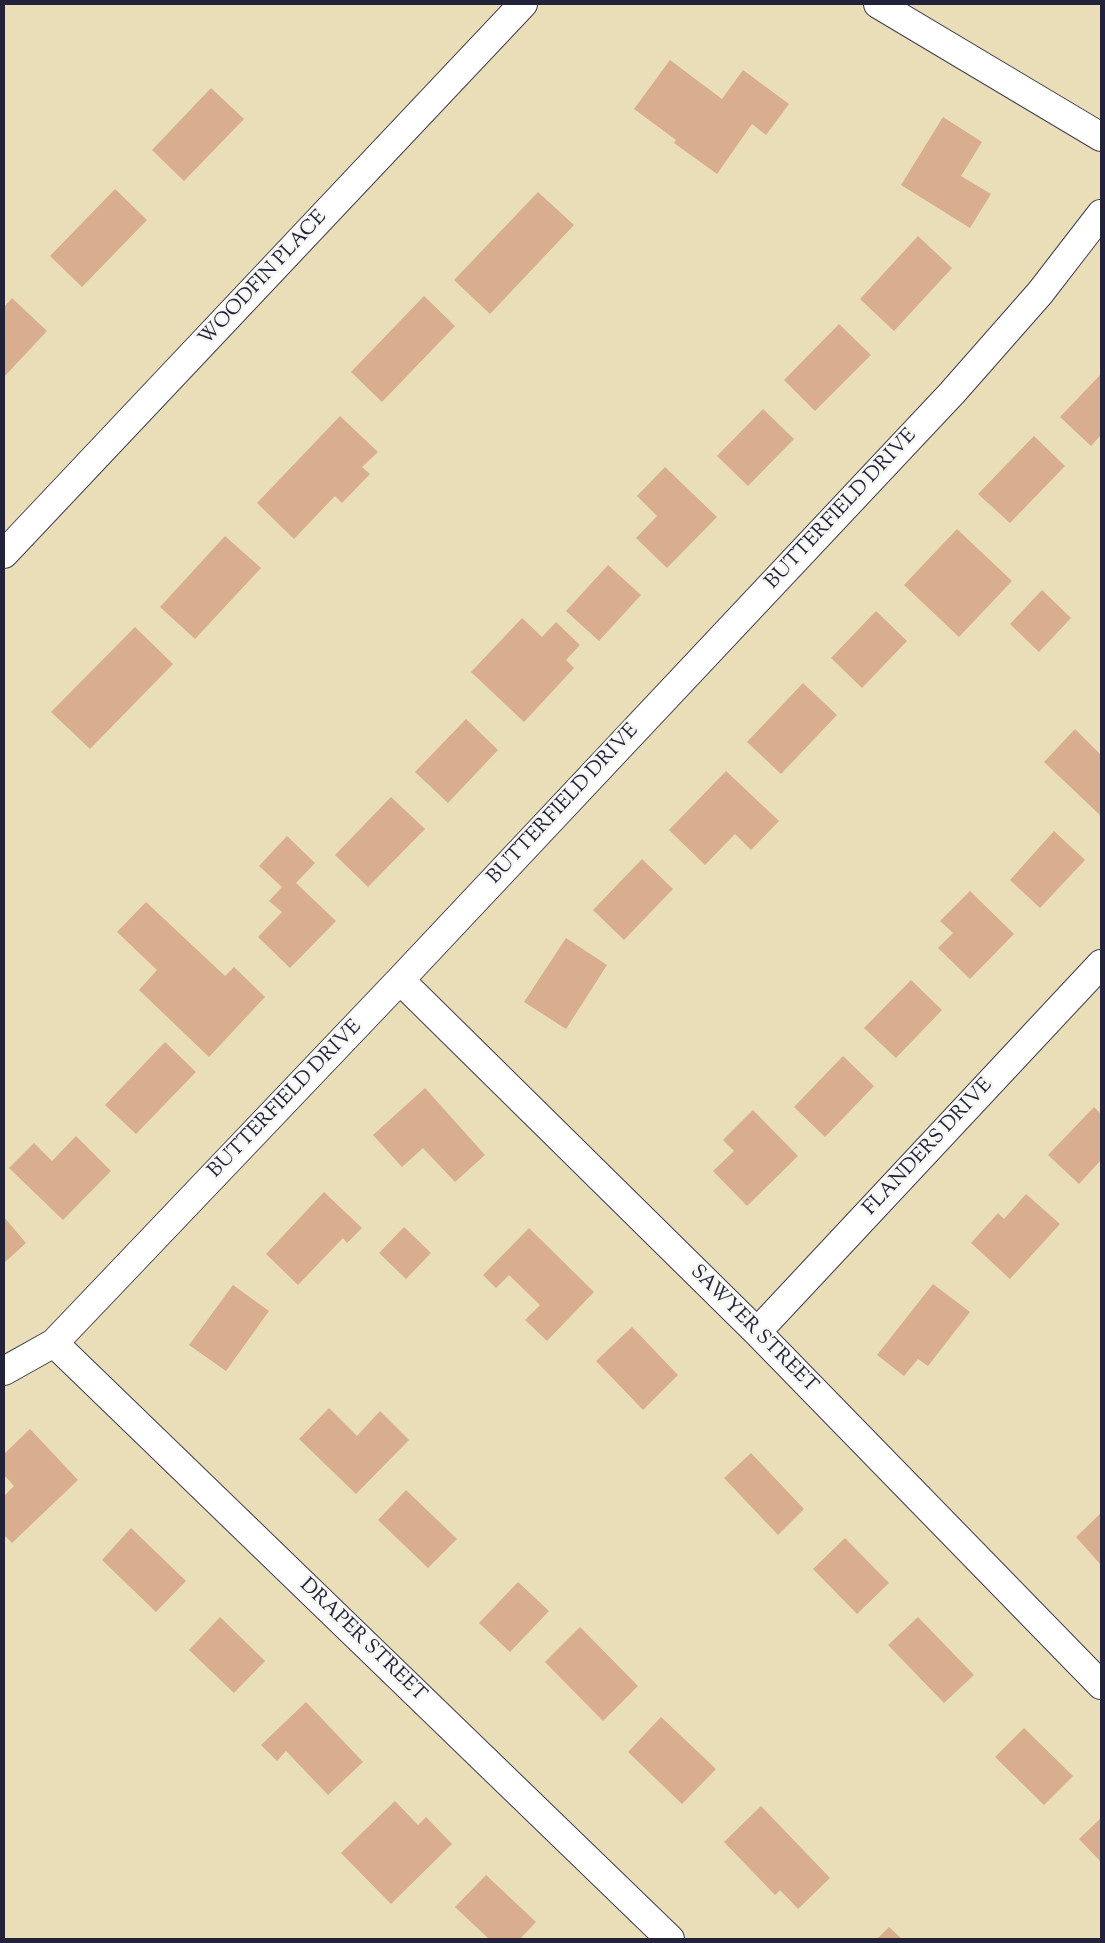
<!DOCTYPE html>
<style>
body{margin:0}
#map{position:relative;width:1105px;height:1943px;overflow:hidden;background:#eadeb9;font-family:"Sorts Mill Goudy",serif}
canvas{display:block}
.frame{position:absolute;inset:0;border:5px solid #22223b;pointer-events:none}
</style>
<div id="map">
<canvas width="1105" height="1943"></canvas>
<div class="frame"></div>
</div>
<script>
const context = document.querySelector('canvas').getContext('2d');
context.lineJoin = 'round';
function fill(path, color) {
  context.fillStyle = color;
  context.fill(path, 'evenodd');
}
function shape(rows) {
  const path = new Path2D();
  for (const r of rows) {
    path.moveTo(r[0], r[1]);
    for (let i = 2; i < r.length; i += 2) path.lineTo(r[i], r[i + 1]);
  }
  return path;
}
function strokePath(path, color, width, dash) {
  context.strokeStyle = color;
  context.lineWidth = width;
  context.lineCap = dash ? 'butt' : 'round';
  context.setLineDash(dash || []);
  context.stroke(path);
}
function write(font, color, halo, rows, align = 'center') {
  context.font = font + ' "Sorts Mill Goudy",serif';
  context.lineWidth = 5;
  context.setLineDash([]);
  context.textBaseline = 'middle';
  context.strokeStyle = halo;
  context.fillStyle = color;
  for (const [text, x, y, turn = 0] of rows) {
    context.save();
    context.translate(x, y);
    context.rotate((+turn || 0) * Math.PI / 180);
    context.textAlign = isNaN(turn) ? turn : align;
    if (halo) context.strokeText(text, 0, 0);
    context.fillText(text, 0, 0);
    context.restore();
  }
}
fill(shape([
 [670,60,722,99,743,70,789,104,766,135,752,124,717,174,674,143,676,140,634,109],
 [211,88,244,119,184,181,152,150],
 [943,117,982,142,961,176,991,194,970,228,901,185],
 [115,189,147,220,82,287,50,256],
 [538,192,574,225,490,314,454,280],
 [918,236,952,268,894,331,860,299],
 [424,296,455,326,382,402,351,372],
 [12,298,47,331,4,377,4,307],
 [839,324,871,355,815,411,784,380],
 [1101,374,1101,435,1091,446,1060,417],
 [763,409,794,439,748,486,717,456],
 [340,416,378,452,362,467,370,474,342,503,335,496,294,539,257,503],
 [1034,436,1065,466,1010,523,978,494],
 [665,467,717,517,667,568,636,538,657,516,637,496],
 [957,529,1012,581,959,637,904,585],
 [225,536,261,568,195,639,160,607],
 [608,565,641,595,599,641,566,611],
 [1042,590,1071,618,1039,652,1010,624],
 [876,611,907,641,862,688,831,658],
 [522,618,542,637,556,622,580,645,566,660,574,668,524,722,471,672],
 [135,627,173,664,90,749,51,712],
 [803,683,837,715,781,774,747,742],
 [466,719,498,750,448,803,415,772],
 [1075,729,1101,755,1101,816,1044,762],
 [726,771,779,821,751,850,735,834,705,865,669,830],
 [391,797,425,829,368,887,335,855],
 [1054,831,1085,860,1040,908,1010,880],
 [287,836,315,863,296,883,336,921,290,968,258,937,282,912,269,901,282,887,259,866],
 [642,859,673,889,624,940,593,910],
 [970,891,1014,934,970,979,938,948,953,933,940,921],
 [146,902,225,976,234,967,265,997,209,1057,139,990,157,970,117,932],
 [566,938,607,965,566,1029,524,1002],
 [911,980,942,1010,896,1058,864,1028],
 [165,1042,196,1072,136,1134,105,1105],
 [843,1056,874,1086,825,1137,794,1107],
 [425,1088,485,1155,455,1182,423,1148,402,1167,373,1135],
 [1094,1107,1101,1114,1101,1160,1079,1184,1048,1155],
 [753,1110,798,1156,747,1206,713,1171,734,1151,723,1140],
 [76,1136,111,1171,63,1220,9,1168,34,1143,52,1161],
 [324,1192,362,1228,347,1243,343,1238,298,1285,266,1254],
 [1026,1194,1060,1224,1010,1279,971,1243,998,1213,1004,1219],
 [4,1217,26,1243,4,1263],
 [404,1227,431,1253,406,1279,379,1253],
 [529,1228,594,1292,547,1341,525,1320,540,1305,509,1275,496,1288,483,1275],
 [933,1284,970,1312,928,1366,918,1359,904,1376,877,1355],
 [233,1285,269,1311,226,1371,189,1345],
 [632,1327,678,1375,643,1410,596,1361],
 [329,1408,357,1436,380,1411,409,1440,356,1494,299,1439],
 [30,1429,78,1480,12,1543,4,1535,4,1496,14,1486,4,1475,4,1454],
 [751,1453,804,1509,778,1535,724,1478],
 [406,1490,457,1539,428,1568,378,1520],
 [1101,1513,1101,1565,1076,1537],
 [131,1528,186,1581,156,1612,102,1560],
 [845,1538,889,1583,857,1614,813,1569],
 [518,1582,549,1611,510,1652,479,1623],
 [220,1617,265,1661,234,1693,189,1650],
 [918,1617,974,1675,944,1703,888,1645],
 [580,1627,638,1686,603,1721,545,1662],
 [306,1702,363,1762,328,1795,286,1751,277,1761,261,1745],
 [661,1717,716,1769,682,1804,628,1752],
 [1024,1728,1073,1776,1044,1805,995,1757],
 [395,1801,418,1825,426,1817,452,1844,391,1904,341,1853],
 [761,1806,830,1878,798,1909,780,1890,775,1895,724,1842],
 [1101,1818,1101,1862,1079,1839],
 [486,1875,536,1922,520,1939,489,1939,455,1907],
 [889,1927,902,1939,877,1939]
]), '#d8ae8e');
const minor = shape([
 [4,554,523,4],
 [400,980,757,1332,1101,1685],
 [757,1332,1101,964],
 [54,1343,670,1939],
 [4,1371,54,1343,400,980,952,393,1040,293,1101,214]
]);
const primary = shape([
 [878,4,1101,137]
]);
strokePath(minor, '#403e4e', 30);
strokePath(primary, '#403e4e', 30);
strokePath(minor, '#fff', 28);
strokePath(primary, '#fff', 28);
write('20px', '#22223b', '#f6f6f2', [
 ["WOODFIN PLACE",264,279,-47],
 ["BUTTERFIELD DRIVE",842,510,-47],
 ["BUTTERFIELD DRIVE",564,805,-47],
 ["BUTTERFIELD DRIVE",286,1100,-46],
 ["FLANDERS DRIVE",929,1148,-47],
 ["SAWYER STREET",753,1330,45],
 ["DRAPER STREET",362,1641,44]
]);
</script>
